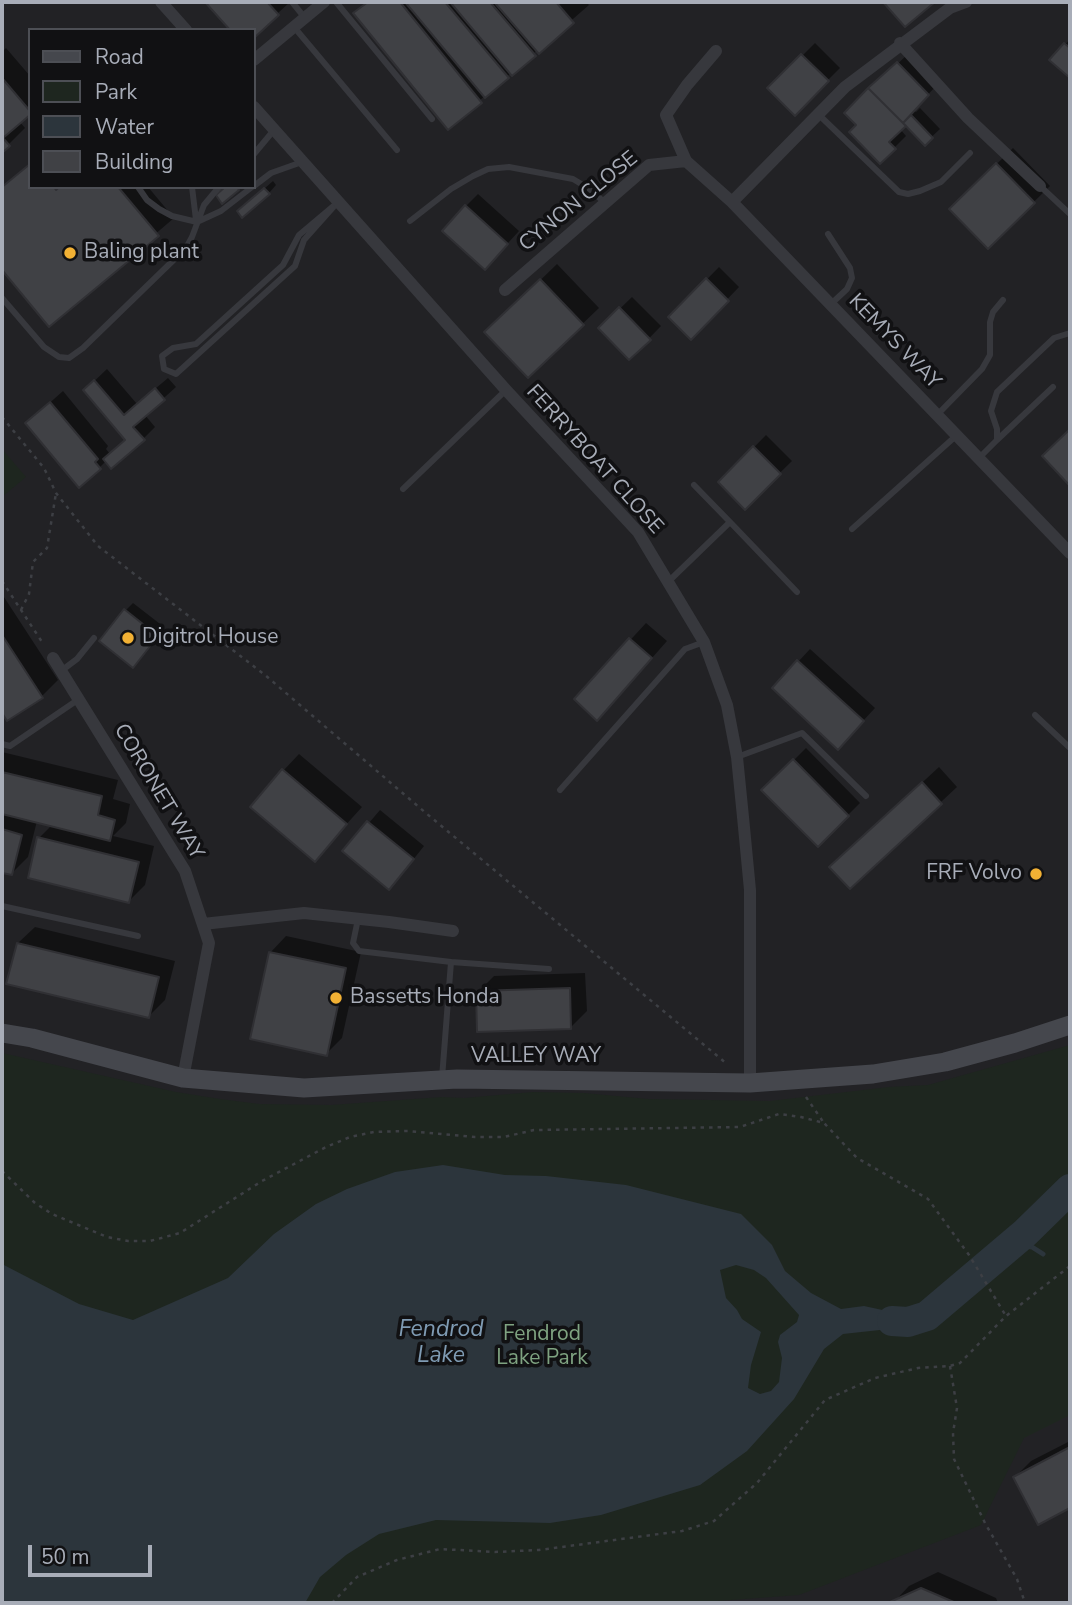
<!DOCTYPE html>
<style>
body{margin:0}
#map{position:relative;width:1072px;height:1605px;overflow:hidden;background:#161618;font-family:"Nunito Sans",sans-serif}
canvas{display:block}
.frame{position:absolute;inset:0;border:4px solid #a8adb8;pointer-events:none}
.legend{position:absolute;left:28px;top:28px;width:228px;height:161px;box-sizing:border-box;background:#111113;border:2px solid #4d4f55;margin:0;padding:9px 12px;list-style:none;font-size:21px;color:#a8adb8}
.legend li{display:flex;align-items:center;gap:14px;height:35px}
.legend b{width:35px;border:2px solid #4d4f55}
.scale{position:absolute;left:28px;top:1545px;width:124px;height:32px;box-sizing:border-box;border:4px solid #a8adb8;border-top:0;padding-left:9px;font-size:21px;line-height:24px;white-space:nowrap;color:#a8adb8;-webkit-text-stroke:5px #111113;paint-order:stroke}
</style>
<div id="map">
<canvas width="1072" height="1605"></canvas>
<div class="frame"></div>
<ul class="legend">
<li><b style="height:9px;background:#45474d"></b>Road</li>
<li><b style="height:19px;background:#1e261f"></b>Park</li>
<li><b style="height:19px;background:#2c353c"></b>Water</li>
<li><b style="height:19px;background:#404145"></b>Building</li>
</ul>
<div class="scale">50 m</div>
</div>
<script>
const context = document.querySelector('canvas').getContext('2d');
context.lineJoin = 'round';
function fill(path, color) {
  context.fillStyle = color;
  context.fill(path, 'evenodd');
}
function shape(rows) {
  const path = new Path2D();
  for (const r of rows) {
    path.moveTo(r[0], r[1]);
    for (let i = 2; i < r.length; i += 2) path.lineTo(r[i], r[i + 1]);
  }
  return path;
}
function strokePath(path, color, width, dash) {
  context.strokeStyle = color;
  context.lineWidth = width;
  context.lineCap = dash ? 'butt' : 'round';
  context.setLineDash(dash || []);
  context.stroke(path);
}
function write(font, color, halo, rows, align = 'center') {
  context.font = font + ' "Nunito Sans",sans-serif';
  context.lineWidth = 7;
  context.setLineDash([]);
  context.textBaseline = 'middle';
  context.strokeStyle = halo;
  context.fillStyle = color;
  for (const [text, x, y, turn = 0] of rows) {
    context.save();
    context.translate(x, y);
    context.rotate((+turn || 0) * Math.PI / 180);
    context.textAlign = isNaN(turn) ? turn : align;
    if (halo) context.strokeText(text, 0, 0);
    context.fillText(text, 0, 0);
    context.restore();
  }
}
fill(shape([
 [2,2,1070,2,1070,1603,305,1603,2,1264],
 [30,30,254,30,254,187,30,187]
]), '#222225');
fill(shape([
 [2,449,26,477,2,497],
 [1070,1045,1070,1415,1024,1438,981,1525,799,1595,691,1603,2,1603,2,1053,176,1092,220,1099,259,1104,331,1105,442,1097,464,1098,533,1092,584,1093,648,1099,770,1101,889,1087,928,1085]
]), '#1e261f');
fill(shape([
 [443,1165,505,1175,546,1176,626,1185,741,1214,772,1245,785,1271,811,1293,841,1309,864,1306,887,1311,892,1321,889,1329,843,1334,824,1349,794,1399,747,1451,700,1485,601,1515,550,1523,436,1520,379,1534,346,1555,320,1577,305,1603,2,1603,2,1264,79,1304,133,1320,228,1278,274,1234,316,1204,347,1189,395,1172],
 [736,1265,754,1270,766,1278,799,1315,797,1322,780,1335,778,1342,782,1358,779,1382,771,1391,760,1394,748,1388,751,1365,761,1332,742,1319,737,1310,726,1298,720,1270]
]), '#2c353c');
fill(shape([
 [208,2,290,2,254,35,254,30,233,30],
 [367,2,586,2,589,5,448,128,356,14],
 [1070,39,1070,76,1052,60],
 [815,43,840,68,795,113,770,88],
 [6,48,30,76,30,112,19,121,25,128,2,151,2,52],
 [910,52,940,82,913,110,916,112,920,108,940,129,925,143,906,123,900,129,906,136,880,162,859,125,846,113],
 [1013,148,1050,186,988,247,951,209],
 [30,163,30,187,148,187,174,218,49,325,2,268,2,187],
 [273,181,276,185,269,193,247,204],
 [478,194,519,231,497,255,466,206],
 [557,264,599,308,528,376,487,332],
 [719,267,739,287,691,337,670,317],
 [632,297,661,326,630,358,600,328],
 [107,369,137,404,168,378,176,387,145,415,155,427,143,439,106,461,99,468,27,423,63,391,108,446,106,449,110,454,127,439,85,390],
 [766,435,792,461,745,507,720,482],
 [2,594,58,680,42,696,7,718,2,710],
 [133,603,164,627,140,658,126,610],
 [646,623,667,641,613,702,576,699],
 [810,649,875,708,850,735,774,688],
 [806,748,860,803,818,845,764,790],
 [2,752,118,780,113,799,130,804,126,823,113,836,154,846,145,885,129,901,39,838,52,825,37,821,28,857,12,873,2,871],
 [299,754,362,807,315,859,283,771],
 [939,767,957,787,850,887,848,851],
 [380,810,424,846,401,875,345,851],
 [35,927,175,961,165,1000,149,1016,18,943],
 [286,936,361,952,342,1038,326,1054,270,953],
 [585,973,587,1011,570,1028,478,992,494,976],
 [1070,1441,1070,1506,1038,1523,1015,1477,1031,1461],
 [938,1572,996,1598,998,1603,893,1603,909,1586]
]), '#0007');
strokePath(shape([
 [1012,1244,1032,1247,1043,1254]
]), '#2c353c', 5);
strokePath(shape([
 [892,1321,908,1322,927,1316,1025,1233,1070,1189]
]), '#2c353c', 30);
const building = shape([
 [205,2,267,2,279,15,254,38,254,30,230,30,205,2],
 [368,2,400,2,482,103,448,130,353,13,368,2],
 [405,2,445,2,509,78,485,98,405,2],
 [450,2,490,2,536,56,512,76,450,2],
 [494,2,556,2,574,23,539,54,494,2],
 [883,2,935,2,905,27,883,2],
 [1064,43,1070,48,1070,78,1049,60,1064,43],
 [801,54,829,81,795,116,767,88,801,54],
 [897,62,929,95,903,123,868,88,897,62],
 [2,78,30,111,30,115,3,138,10,146,2,153,2,78],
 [868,88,906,126,889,142,896,149,880,164,849,132,856,125,844,113,868,88],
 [911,115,933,138,925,146,903,123,911,115],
 [996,163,1035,203,988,249,949,209,996,163],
 [30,164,30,187,54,187,56,190,59,187,118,187,159,236,49,327,2,270,2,187,30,164],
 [225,187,237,187,239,190,222,204,216,195,225,187],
 [264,188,270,194,242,218,237,211,264,188],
 [465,205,508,244,485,270,442,231,465,205],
 [706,278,729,301,691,340,668,317,706,278],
 [540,279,584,325,528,378,484,332,540,279],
 [619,307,651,340,629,360,598,328,619,307],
 [94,380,124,415,155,388,165,400,133,427,145,440,111,469,103,459,125,440,83,390,94,380],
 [50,402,98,459,95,462,101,469,79,488,25,423,50,402],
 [1070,429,1070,486,1042,456,1070,429],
 [753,446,781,474,745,510,718,482,753,446],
 [124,609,158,636,133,668,99,641,124,609],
 [2,635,43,698,7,721,2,713,2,635],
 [629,638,652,658,597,721,574,699,629,638],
 [797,660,864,721,838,750,772,688,797,660],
 [793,759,849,816,818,847,761,790,793,759],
 [282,769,347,824,315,862,250,807,282,769],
 [2,772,102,796,98,815,115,820,110,841,2,814,2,772],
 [922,782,942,804,850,889,829,867,922,782],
 [367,821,414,859,389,890,342,851,367,821],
 [2,829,22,835,12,875,2,873,2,829],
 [37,837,139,862,129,903,28,878,37,837],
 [17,943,159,977,149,1018,6,984,17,943],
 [269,952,346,968,327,1056,250,1039,269,952],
 [570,988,571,1029,477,1032,476,991,570,988],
 [1070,1447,1070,1508,1038,1525,1013,1477,1070,1447],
 [921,1588,956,1603,891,1603,890,1602,921,1588]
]);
fill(building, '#404145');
strokePath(building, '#303034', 2);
strokePath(shape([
 [2,417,44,468,56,493,98,546,265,675,427,814,727,1064],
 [2,581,44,645],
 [21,610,29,594,33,562,47,548,56,493],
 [806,1097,824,1123],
 [2,1171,35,1203,52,1214,107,1237,128,1241,150,1241,180,1233,262,1181,326,1147,350,1137,374,1132,408,1131,475,1137,504,1137,534,1130,740,1127,779,1114,801,1117,824,1123,857,1158,928,1199,969,1255,1006,1316],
 [950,1366,957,1408,953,1433,954,1459,985,1523,1017,1579,1025,1603],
 [332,1603,357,1577,397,1560,440,1549,495,1552,539,1550,682,1531,714,1521,757,1483,825,1400,875,1378,918,1368,950,1366,960,1363,1006,1316,1070,1266]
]), '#3d3f44', 2.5, [3.5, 5]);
strokePath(shape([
 [292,2,305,18],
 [336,2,432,119],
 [294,27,397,150],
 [818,114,899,192,908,194,920,191,941,182,970,153],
 [254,154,274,130],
 [254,186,271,173,302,162],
 [1040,186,1070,214],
 [138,187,147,200,159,209,172,216,197,222,221,211,252,187],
 [192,187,196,220],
 [337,203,304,240,295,266,176,374,164,369,162,356,173,348,196,344,283,265,299,235,337,203],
 [410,221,451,189,473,176,488,169,509,167,573,179,591,190,605,203],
 [828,234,850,268,852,278,847,289,831,304],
 [2,298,44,347,59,357,69,358,83,348,186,248,192,237,204,205,219,187],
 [937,415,982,369,990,355,990,322,993,312,1003,300],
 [997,440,1053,387],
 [979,458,997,440,997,429,991,411,997,392,1054,338,1070,333],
 [694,485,730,522],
 [403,489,506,390],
 [852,529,957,435],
 [669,581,730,522,797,592],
 [61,671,77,659,94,638],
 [1035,715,1070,748],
 [2,744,10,746,79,699],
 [737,757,802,733,866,796],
 [560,790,685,649,704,642],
 [2,906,138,936],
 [358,919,353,943,359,951,451,962,442,1078],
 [451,962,549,969]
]), '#37383d', 6);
strokePath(shape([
 [161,2,186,30],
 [900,43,968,118,1040,186],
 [716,51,687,85,666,115,686,161,732,202,1070,553],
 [254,60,324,2],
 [254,107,506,390,638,532,704,642,727,705,737,757,743,817,750,890,750,1083],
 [732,202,845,87,950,8,966,2],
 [505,290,649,165,686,161],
 [53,658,185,871,209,943,183,1078],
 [203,924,304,913,389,922,453,931]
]), '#37383d', 12);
strokePath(shape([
 [2,1033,32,1038,183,1078,304,1088,457,1079,750,1083,873,1074,945,1062,1015,1043,1070,1025]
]), '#45474d', 19);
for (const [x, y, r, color] of [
 [70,253,7,"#f2b134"],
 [128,638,7,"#f2b134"],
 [1036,874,7,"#f2b134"],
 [336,998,7,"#f2b134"]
]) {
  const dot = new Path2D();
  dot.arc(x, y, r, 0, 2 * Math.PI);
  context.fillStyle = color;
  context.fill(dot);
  strokePath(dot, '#111113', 2.5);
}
write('21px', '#a8adb8', '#111113', [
 ["CYNON CLOSE",579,202,-39],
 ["KEMYS WAY",894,342,46],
 ["FERRYBOAT CLOSE",594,460,48],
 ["CORONET WAY",158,792,59],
 ["VALLEY WAY",536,1057]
]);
write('21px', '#a8adb8', '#111113', [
 ["Baling plant",84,253],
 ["Digitrol House",142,638],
 ["FRF Volvo",1022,874,"right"],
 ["Bassetts Honda",350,998]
], 'left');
write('21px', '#7fa381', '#111113', [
 ["Fendrod",542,1335],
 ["Lake Park",542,1359]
]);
write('italic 23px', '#7f9bb3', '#111113', [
 ["Fendrod",441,1330],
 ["Lake",441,1356]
]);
</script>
